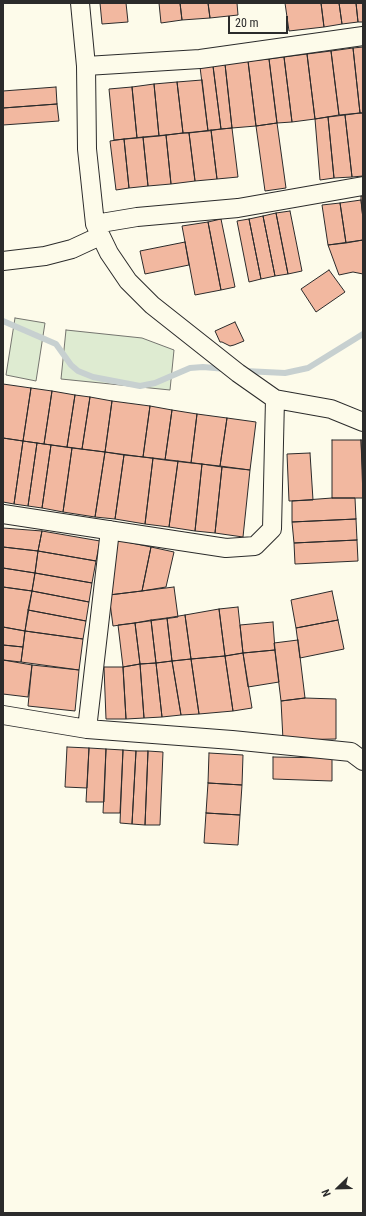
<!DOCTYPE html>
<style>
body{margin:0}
#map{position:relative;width:366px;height:1216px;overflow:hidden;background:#fdfbea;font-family:"Roboto Condensed",sans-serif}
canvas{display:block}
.frame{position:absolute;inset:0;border:4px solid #2b2b2b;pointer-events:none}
.north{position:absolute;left:318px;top:1168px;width:40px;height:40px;-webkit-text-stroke:3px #fdfbea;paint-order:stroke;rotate:247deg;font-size:11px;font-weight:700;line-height:16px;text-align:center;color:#2b2b2b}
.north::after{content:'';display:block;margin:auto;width:14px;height:18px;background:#2b2b2b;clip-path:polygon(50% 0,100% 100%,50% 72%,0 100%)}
.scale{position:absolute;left:228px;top:16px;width:60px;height:18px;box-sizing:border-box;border:2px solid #2b2b2b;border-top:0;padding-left:5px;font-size:12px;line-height:14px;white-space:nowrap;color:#2b2b2b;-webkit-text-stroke:3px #fdfbea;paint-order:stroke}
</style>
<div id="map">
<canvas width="366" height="1216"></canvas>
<div class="frame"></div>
<div class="north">N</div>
<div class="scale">20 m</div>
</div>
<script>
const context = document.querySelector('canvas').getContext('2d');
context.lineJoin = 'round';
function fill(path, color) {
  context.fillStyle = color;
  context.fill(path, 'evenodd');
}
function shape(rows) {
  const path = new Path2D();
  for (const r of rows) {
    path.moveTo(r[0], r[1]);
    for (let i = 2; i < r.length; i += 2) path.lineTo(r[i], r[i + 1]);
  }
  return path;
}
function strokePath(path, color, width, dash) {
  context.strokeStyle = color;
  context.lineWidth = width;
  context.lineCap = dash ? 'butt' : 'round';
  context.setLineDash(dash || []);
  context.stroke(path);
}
const green = shape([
 [15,318,45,323,36,381,6,375,15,318],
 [66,330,142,338,174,350,170,390,61,379,66,330]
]);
fill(green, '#deebd1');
strokePath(green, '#74746e', 1);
strokePath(shape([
 [3,321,56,344,71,365,78,371,93,377,140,386,155,383,190,368,203,367,226,369],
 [245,371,285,373,308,368,363,334]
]), '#c7d0d0', 6);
const building = shape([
 [100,3,126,3,128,22,102,24,100,3],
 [159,3,180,3,182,20,161,23,159,3],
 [180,3,208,3,210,18,182,20,180,3],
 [208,3,237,3,238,15,210,18,208,3],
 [285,3,321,3,324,27,289,31,285,3],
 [321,3,339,3,342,24,324,27,321,3],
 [339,3,356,3,358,22,342,24,339,3],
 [356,3,363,3,363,22,358,22,356,3],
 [363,47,363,113,360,113,353,48,363,47],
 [353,48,360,113,339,115,331,51,353,48],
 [331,51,339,115,315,119,307,54,331,51],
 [307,54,315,119,292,122,284,57,307,54],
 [284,57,292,122,277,123,269,59,284,57],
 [269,59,277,123,256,126,248,61,269,59],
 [248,61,256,126,232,128,225,64,248,61],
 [225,64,232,128,221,129,213,66,225,64],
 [213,66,221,129,208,131,200,67,213,66],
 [202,80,208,131,183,133,177,82,202,80],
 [177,82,183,133,159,136,154,84,177,82],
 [154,84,159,136,137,138,132,87,154,84],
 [56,87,57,104,3,108,3,91,56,87],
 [132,87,137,138,114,140,109,89,132,87],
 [57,104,59,121,3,125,3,108,57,104],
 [360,113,363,113,363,176,352,177,345,115,360,113],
 [345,115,352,177,334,178,328,117,345,115],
 [328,117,334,178,320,180,315,119,328,117],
 [277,123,286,188,265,191,256,126,277,123],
 [232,128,238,177,217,179,211,130,232,128],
 [211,130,217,179,195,181,189,133,211,130],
 [183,133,189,133,195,181,171,184,166,135,183,133],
 [166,135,171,184,148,186,143,137,166,135],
 [143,137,148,186,129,188,124,139,143,137],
 [124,139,129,188,116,190,110,141,124,139],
 [361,196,363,196,363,219,361,200,361,196],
 [361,200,363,219,363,240,346,243,340,203,361,200],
 [340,203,346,243,328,245,322,205,340,203],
 [290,211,302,271,288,274,276,213,290,211],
 [276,213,288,274,275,276,263,216,276,213],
 [263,216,275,276,261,279,249,219,263,216],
 [221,219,235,287,221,290,208,222,221,219],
 [249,219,261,279,249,282,237,221,249,219],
 [208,222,221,290,195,295,182,226,208,222],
 [363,240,363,274,353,272,339,275,328,245,363,240],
 [185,242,189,265,145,274,140,251,185,242],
 [329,270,345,292,316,312,301,289,329,270],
 [235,322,244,341,234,345,230,346,222,342,220,342,215,331,235,322],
 [3,384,31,388,23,441,3,438,3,384],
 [31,388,52,391,44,444,23,441,31,388],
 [52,391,75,395,67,447,44,444,52,391],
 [75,395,90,397,82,449,67,447,75,395],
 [90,397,112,401,105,452,82,449,90,397],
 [112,401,150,406,143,457,105,452,112,401],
 [150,406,172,410,165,460,143,457,150,406],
 [172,410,197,414,191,463,165,460,172,410],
 [197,414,227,418,220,466,191,463,197,414],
 [227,418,256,422,250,470,220,466,227,418],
 [3,438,23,441,14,504,3,502,3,438],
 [332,440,361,440,363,498,332,498,332,440],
 [361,440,363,440,363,480,361,440],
 [23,441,37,443,28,506,14,504,23,441],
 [37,443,51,445,42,508,28,506,37,443],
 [51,445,72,448,63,512,42,508,51,445],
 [72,448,105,452,95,517,63,512,72,448],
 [105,452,124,455,115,519,95,517,105,452],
 [310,453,313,500,289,501,287,454,310,453],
 [124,455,153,458,145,524,115,519,124,455],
 [153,458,178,461,169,527,145,524,153,458],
 [178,461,202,464,195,531,169,527,178,461],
 [202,464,222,467,215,533,195,531,202,464],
 [222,467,250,470,243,537,215,533,222,467],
 [332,498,355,498,356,519,292,522,292,501,332,498],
 [356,519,357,540,294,543,292,522,356,519],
 [3,528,42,531,38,551,3,547,3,528],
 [42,531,100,541,96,561,38,551,42,531],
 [117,540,151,547,142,591,109,595,117,540],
 [357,540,358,561,295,564,294,543,357,540],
 [3,547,38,551,35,573,3,568,3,547],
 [151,547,174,552,166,587,142,591,151,547],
 [38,551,96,561,92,583,35,573,38,551],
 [3,568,35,573,32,591,3,587,3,568],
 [35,573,92,583,89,602,32,591,35,573],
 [3,587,32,591,25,631,3,627,3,587],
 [174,587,178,617,113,626,109,595,174,587],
 [32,591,89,602,86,621,28,610,32,591],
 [332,591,338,620,296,628,291,600,332,591],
 [238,607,243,653,225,656,219,609,238,607],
 [219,609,225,656,191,659,185,615,219,609],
 [28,610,86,621,83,639,25,631,28,610],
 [185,615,191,659,172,661,167,618,185,615],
 [167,618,172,661,156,663,151,620,167,618],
 [151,620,156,663,140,664,135,623,151,620],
 [338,620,344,649,300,658,296,628,338,620],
 [273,622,275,650,243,653,240,625,273,622],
 [135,623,140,664,123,667,118,625,135,623],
 [3,627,25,631,23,647,3,645,3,627],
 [25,631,83,639,79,670,21,662,25,631],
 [298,640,305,698,281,701,274,643,298,640],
 [3,645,23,647,21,662,3,660,3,645],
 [275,650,279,682,248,687,243,653,275,650],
 [243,653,252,708,233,711,225,656,243,653],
 [225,656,233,711,199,714,191,659,225,656],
 [191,659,199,714,181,715,172,661,191,659],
 [3,660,32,665,28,697,3,694,3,660],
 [172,661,181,715,162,717,156,663,172,661],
 [156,663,162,717,144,718,140,664,156,663],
 [140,664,144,718,126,719,123,667,140,664],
 [32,665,79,670,75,711,28,706,32,665],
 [104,667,123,667,126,719,106,719,104,667],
 [305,698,336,699,336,739,283,740,281,701,305,698],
 [67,747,89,748,87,788,65,787,67,747],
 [89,748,106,749,104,802,86,802,89,748],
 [106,749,123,750,120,813,103,813,106,749],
 [123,750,136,751,132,824,120,823,123,750],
 [136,751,148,751,145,825,132,824,136,751],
 [148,751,163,752,160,825,145,825,148,751],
 [209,753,243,755,242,785,208,783,209,753],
 [273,757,332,758,332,781,273,779,273,757],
 [208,783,242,785,240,815,206,813,208,783],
 [206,813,240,815,238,845,204,843,206,813]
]);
fill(building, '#f2b8a0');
strokePath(building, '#2b2b2b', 1);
const street = shape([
 [80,3,86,66,87,149,95,224,109,253,128,281,152,305,238,373,275,399,331,409,363,422],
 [86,66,200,59,363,36],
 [95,224,137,217,238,208,363,186],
 [3,261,45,256,72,249,100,236],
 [3,514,226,548,255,546,272,529,275,399],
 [3,715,87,729,232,740,351,752,363,761],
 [87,729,110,530]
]);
strokePath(street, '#2b2b2b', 20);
strokePath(street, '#fdfbea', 18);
</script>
